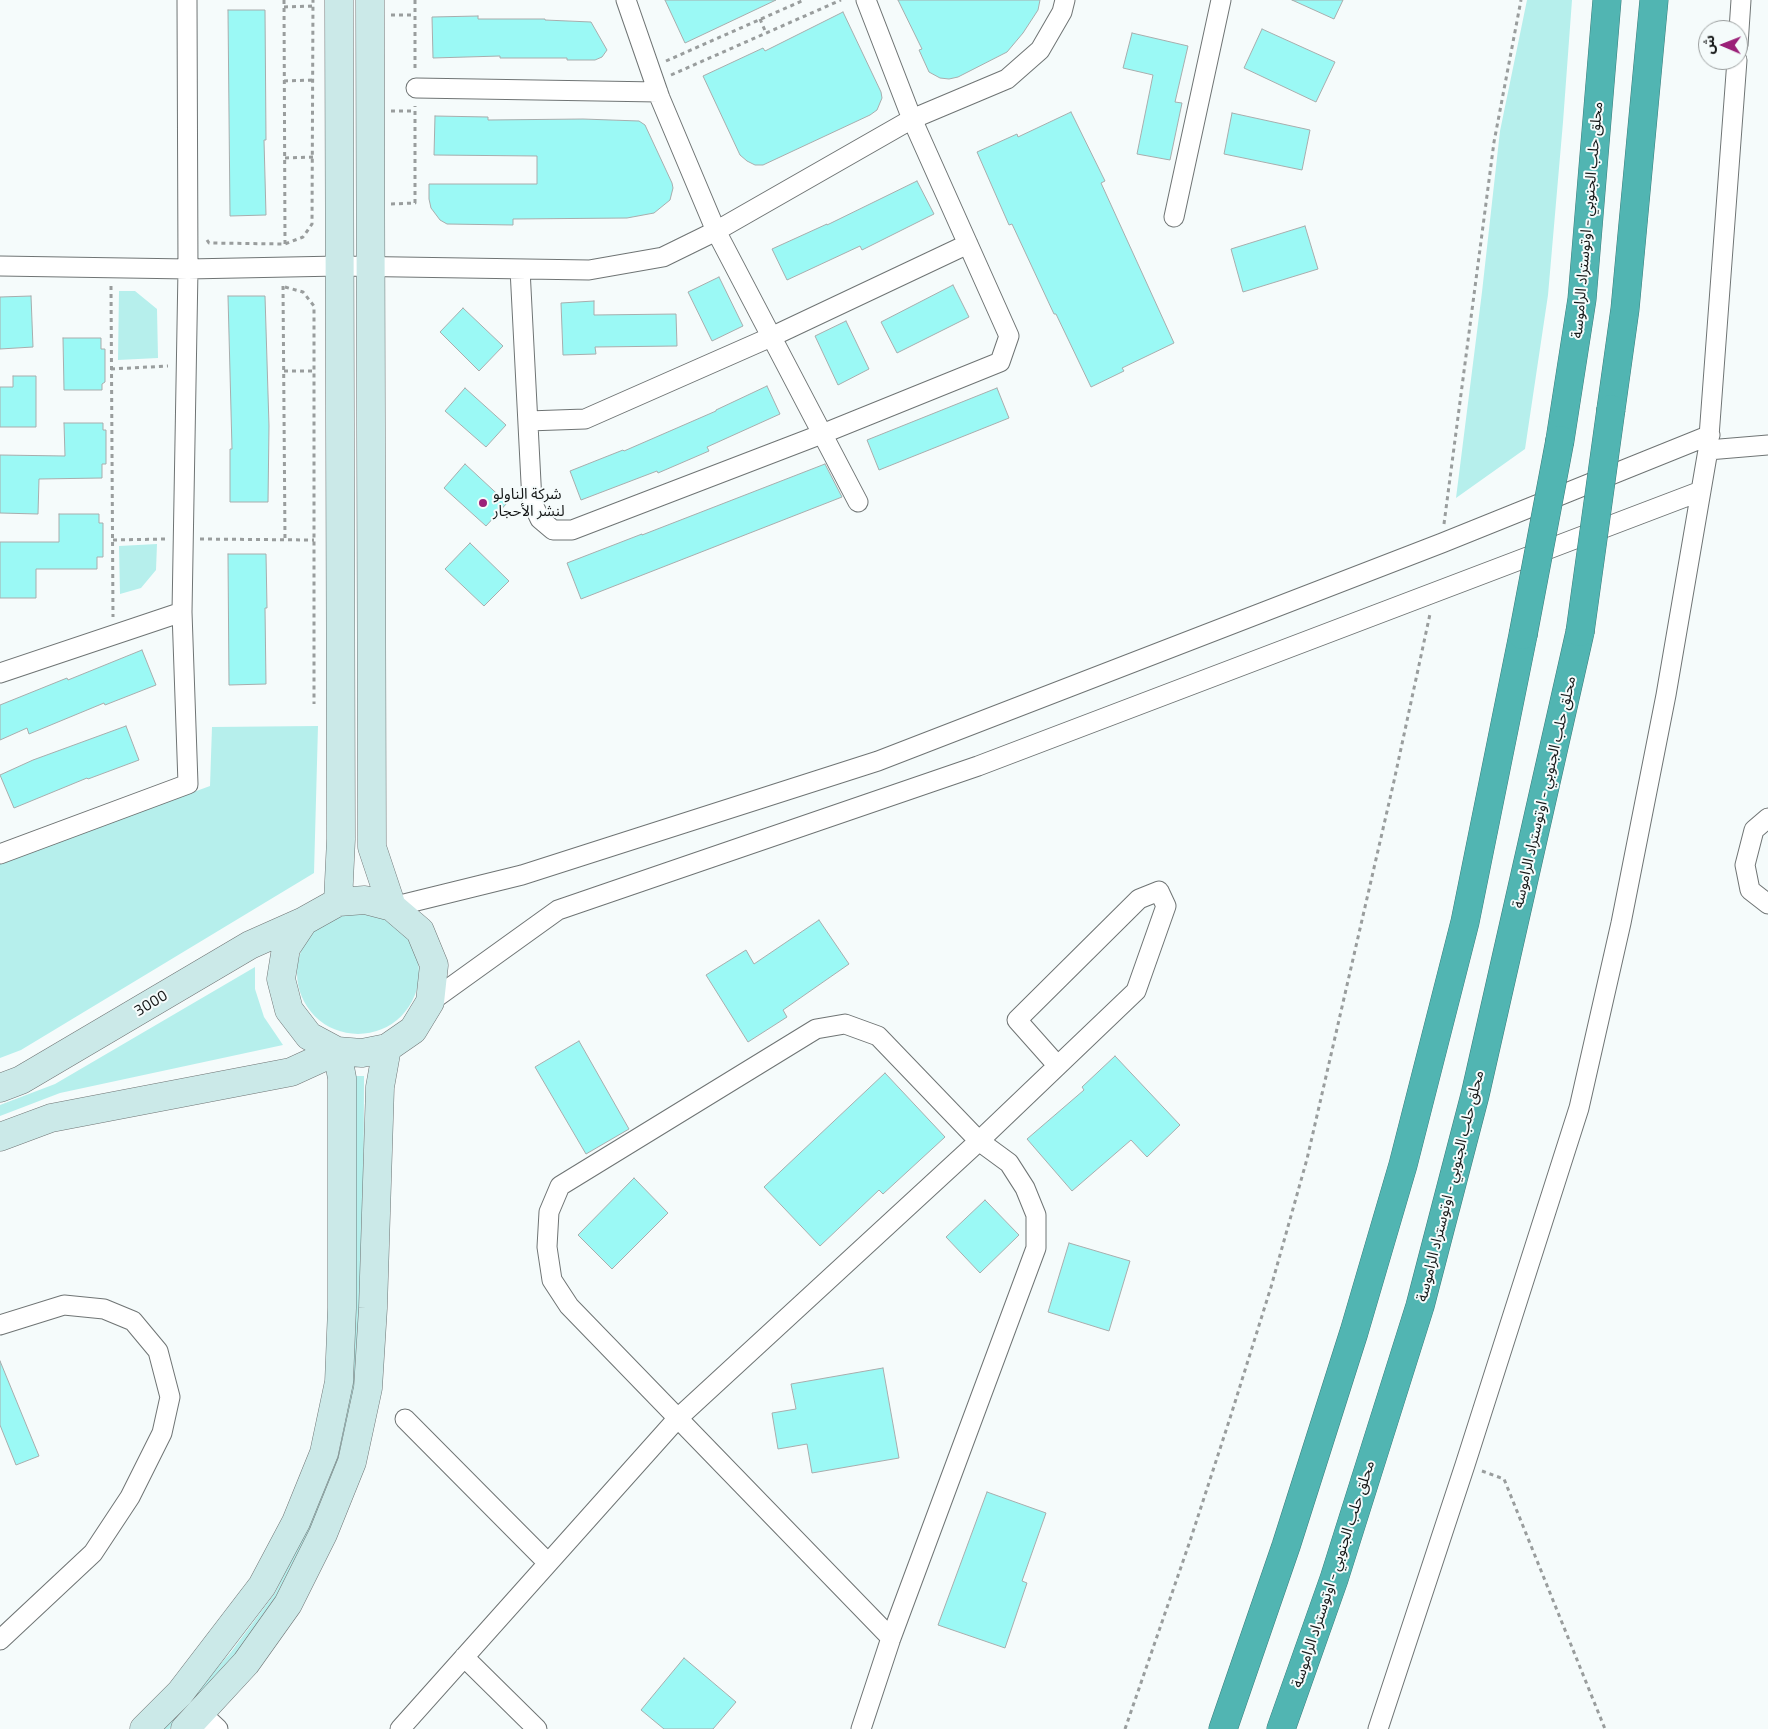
<!DOCTYPE html>
<meta charset="utf-8">
<style>
body{margin:0}
#map{position:relative;width:1768px;height:1729px;overflow:hidden;background:#f5fbfb;font-family:"Exo 2","Noto Sans Arabic",sans-serif}
canvas{display:block}
.north{position:absolute;left:1698px;top:20px;width:50px;height:50px;box-sizing:border-box;background:#f5fbfb;border:1px solid #9ca0a0;border-radius:50%;rotate:271deg;font-size:14px;font-weight:700;line-height:20px;text-align:center;color:#161818}
.north::after{content:'';display:block;margin:auto;width:18px;height:22px;background:#9b2078;clip-path:polygon(50% 0,100% 100%,50% 72%,0 100%)}
</style>
<div id="map">
<canvas width="1768" height="1729"></canvas>
<div class="north">ش</div>
</div>
<script>
const context = document.querySelector('canvas').getContext('2d');
context.lineJoin = 'round';
function fill(path, color) {
  context.fillStyle = color;
  context.fill(path, 'evenodd');
}
function shape(rows) {
  const path = new Path2D();
  for (const r of rows) {
    if (r.length === 3) {
      path.moveTo(r[0] + r[2], r[1]);
      path.arc(r[0], r[1], r[2], 0, 2 * Math.PI);
      continue;
    }
    path.moveTo(r[0], r[1]);
    for (let i = 2; i < r.length; i += 2) path.lineTo(r[i], r[i + 1]);
  }
  return path;
}
function strokePath(path, color, width, dash) {
  context.strokeStyle = color;
  context.lineWidth = width;
  context.lineCap = dash ? 'butt' : 'round';
  context.setLineDash(dash || []);
  context.stroke(path);
}
function write(font, color, halo, rows, align = 'center') {
  context.font = font + ' "Exo 2","Noto Sans Arabic",sans-serif';
  context.lineWidth = 4;
  context.setLineDash([]);
  context.textBaseline = 'middle';
  context.strokeStyle = halo;
  context.fillStyle = color;
  for (const [text, x, y, turn = 0] of rows) {
    context.save();
    context.translate(x, y);
    context.rotate((+turn || 0) * Math.PI / 180);
    context.textAlign = isNaN(turn) ? turn : align;
    if (halo) context.strokeText(text, 0, 0);
    context.fillText(text, 0, 0);
    context.restore();
  }
}
fill(shape([
 [1527,0,1572,0,1563,122,1548,295,1525,449,1456,498,1482,292,1500,131],
 [119,291,135,291,157,309,158,358,118,360],
 [157,544,156,570,141,588,120,594,119,546],
 [318,726,314,873,21,1050,0,1058,0,863,210,786,212,727],
 [358,973,61],
 [255,967,255,989,264,1017,283,1045,60,1093,0,1116,0,1105,55,1084],
 [356,1076,364,1076,363,1308,357,1386,341,1459,281,1597,206,1693,169,1729,158,1729,200,1687,231,1652,275,1593,308,1527,356,1308]
]), '#b6efec');
const building = shape([
 [665,0,776,0,685,43,665,0],
 [898,0,1040,0,1038,10,1023,33,1007,52,958,77,949,79,940,78,929,72,919,50,922,49,898,0],
 [1292,0,1343,0,1334,19,1292,0],
 [228,10,265,10,266,140,264,140,266,215,230,216,228,10],
 [843,12,881,92,882,98,877,110,870,115,763,165,755,165,747,161,740,155,703,76,763,48,765,51,843,12],
 [478,16,478,19,545,19,545,20,591,22,607,50,602,57,595,60,567,60,567,58,500,58,500,56,433,58,432,17,478,16],
 [1262,29,1335,62,1316,102,1244,68,1262,29],
 [1132,33,1188,46,1175,102,1182,103,1170,160,1137,154,1153,75,1123,68,1132,33],
 [1071,112,1105,181,1101,183,1174,343,1122,368,1124,371,1091,387,1056,314,1054,314,1012,224,1009,225,977,152,1017,134,1018,137,1071,112],
 [1232,113,1310,130,1302,170,1224,154,1232,113],
 [435,116,488,117,488,120,583,119,639,121,645,125,672,183,673,188,670,200,654,213,627,218,513,219,513,225,447,224,440,220,431,208,429,199,429,184,537,184,537,156,434,155,435,116],
 [917,181,934,214,862,250,860,246,787,280,772,249,827,224,827,225,917,181],
 [1305,226,1318,269,1243,292,1231,249,1305,226],
 [719,277,743,326,712,341,688,292,719,277],
 [953,285,969,317,897,353,881,322,953,285],
 [31,296,33,347,0,349,0,297,31,296],
 [228,296,265,296,269,426,268,502,230,502,230,449,232,449,228,296],
 [594,301,594,315,676,314,677,346,595,347,596,354,563,355,561,303,594,301],
 [463,308,503,346,479,371,440,332,463,308],
 [846,321,869,369,838,385,815,336,846,321],
 [63,338,101,338,101,349,105,349,105,382,102,384,102,390,64,390,63,338],
 [13,376,36,376,36,427,0,427,0,387,13,387,13,376],
 [767,386,780,414,707,447,709,451,658,473,657,471,581,500,570,471,623,450,624,451,716,411,716,410,767,386],
 [465,388,506,425,486,447,445,411,465,388],
 [997,388,1009,418,879,470,867,440,997,388],
 [64,423,103,423,103,430,106,430,106,464,102,464,102,478,39,479,38,514,0,513,0,455,65,456,64,423],
 [465,464,507,503,486,526,444,488,465,464],
 [825,464,842,497,581,599,567,563,642,534,642,535,825,464],
 [59,514,99,514,99,523,103,523,103,557,97,557,97,569,36,569,36,598,0,598,0,542,59,542,59,514],
 [470,543,509,581,484,606,445,569,470,543],
 [228,554,266,554,267,608,265,608,266,684,229,685,228,554],
 [142,650,156,685,105,705,104,703,29,734,27,728,0,740,0,705,67,678,68,680,142,650],
 [126,726,139,760,88,779,87,778,14,808,0,775,33,760,126,726],
 [819,920,849,964,783,1010,787,1017,748,1042,706,975,746,950,754,964,819,920],
 [579,1041,629,1129,586,1154,535,1067,579,1041],
 [1115,1056,1180,1125,1147,1157,1131,1140,1072,1191,1027,1139,1084,1090,1082,1087,1115,1056],
 [885,1073,945,1137,883,1194,879,1190,820,1246,764,1187,885,1073],
 [634,1178,668,1213,612,1269,578,1235,634,1178],
 [985,1200,1019,1235,980,1273,946,1237,985,1200],
 [1069,1243,1130,1261,1109,1331,1048,1312,1069,1243],
 [0,1361,39,1456,16,1465,0,1425,0,1361],
 [883,1368,899,1458,812,1473,807,1444,778,1449,772,1413,796,1409,791,1384,883,1368],
 [987,1492,1046,1513,1022,1581,1027,1583,1005,1648,938,1625,987,1492],
 [684,1658,736,1702,713,1729,664,1729,641,1710,684,1658]
]);
fill(building, '#9bf9f5');
strokePath(building, '#a8adad', 1);
const street = shape([
 [626,0,660,98,716,231,858,502],
 [1738,45,1741,0],
 [416,88,658,92],
 [1174,217,1221,0],
 [0,266,188,269,339,266,589,270,663,257,716,231,912,119,1007,79,1040,50,1062,12,1065,0],
 [520,269,532,502,540,519,553,530,572,530,822,434,1000,362,1009,336,912,119,866,0],
 [528,421,585,419,771,337,968,244],
 [1708,450,1768,445],
 [0,673,182,612],
 [1768,818,1754,830,1745,865,1750,890,1768,904],
 [0,854,188,784,182,612,188,269,187,0],
 [392,907,522,875,878,761,1442,543,1710,435],
 [430,1002,558,910,978,766,1701,491],
 [0,1325,64,1305,104,1309,133,1321,158,1351,170,1397,162,1433,130,1497,93,1553,0,1640],
 [405,1419,548,1563],
 [464,1657,537,1729],
 [201,1713,218,1729],
 [400,1729,677,1419,979,1141,1136,991,1166,906,1159,891,1139,899,1017,1020,1057,1065],
 [861,1729,891,1638,1036,1248,1036,1215,1025,1188,1009,1163,979,1141,878,1036,845,1024,816,1029,560,1186,549,1212,547,1247,552,1280,569,1306,891,1638],
 [1378,1729,1465,1465,1579,1108,1621,923,1666,695,1708,450,1737,60]
]);
const secondary = shape([
 [370,0,372,847,392,907],
 [338,902,341,839,339,0],
 [0,1088,21,1080,250,945,304,921],
 [0,1137,51,1118,291,1072,337,1051,342,1078,342,1308,339,1382,324,1453,296,1522,262,1586,180,1693,144,1729],
 [185,1729,246,1663,288,1604,323,1534,352,1462,368,1388,373,1308,380,1087,387,1048,413,1030,430,1002,434,965,420,931,392,907,365,900,338,902,304,921,286,948,281,979,289,1010,309,1036,337,1051,362,1053,387,1048]
]);
const highway = shape([
 [1611,409,1625,309,1654,0],
 [1560,440,1582,299,1607,0],
 [1223,1729,1286,1546,1354,1332,1403,1165,1465,922,1523,635],
 [1281,1729,1334,1579,1420,1306,1475,1095,1580,632]
]);
strokePath(street, '#6f7474', 21);
strokePath(secondary, '#6f7474', 29);
strokePath(highway, '#3c7e7c', 29);
strokePath(shape([
 [284,0,285,244],
 [415,0,415,72],
 [284,7,313,6],
 [391,15,415,15],
 [760,19,766,33],
 [666,61,804,0],
 [671,75,841,0],
 [284,81,313,80],
 [391,111,415,111],
 [285,158,313,157],
 [391,204,415,203,415,106],
 [207,240,209,243,285,244,303,237,312,224,313,0],
 [111,286,113,617],
 [283,286,285,540],
 [285,287,303,292,314,306,314,704],
 [111,369,168,366],
 [284,371,314,371],
 [1444,524,1494,142,1521,0],
 [200,539,314,540],
 [113,540,166,539],
 [1482,1471,1504,1479,1605,1729],
 [1125,1729,1190,1541,1231,1415,1271,1287,1307,1159,1394,781,1430,614]
]), '#999d9d', 3, [4, 4]);
strokePath(street, '#fff', 19);
strokePath(secondary, '#cbe9e8', 28);
strokePath(highway, '#51b5b2', 28);
const highwayBridge = shape([
 [1580,632,1611,409],
 [1523,635,1560,440]
]);
strokePath(highwayBridge, '#3c7e7c', 29, []);
strokePath(highwayBridge, '#51b5b2', 28);
for (const [x, y, r, color] of [
 [483,503,5,"#9b2078"]
]) {
  const dot = new Path2D();
  dot.arc(x, y, r, 0, 2 * Math.PI);
  context.fillStyle = color;
  context.fill(dot);
  strokePath(dot, '#f5fbfb', 2);
}
write('15px', '#161818', '#f5fbfb', [
 ["محلق حلب الجنوبي - اوتوستراد الراموسة",1587,220,-85],
 ["محلق حلب الجنوبي - اوتوستراد الراموسة",1544,792,-77],
 ["3000",151,1003,-31],
 ["محلق حلب الجنوبي - اوتوستراد الراموسة",1450,1186,-76],
 ["محلق حلب الجنوبي - اوتوستراد الراموسة",1333,1574,-72]
]);
write('15px', '#161818', '#f5fbfb', [
 ["شركة الناولو",493,494],
 ["لنشر الأحجار",493,511]
], 'left');
</script>
